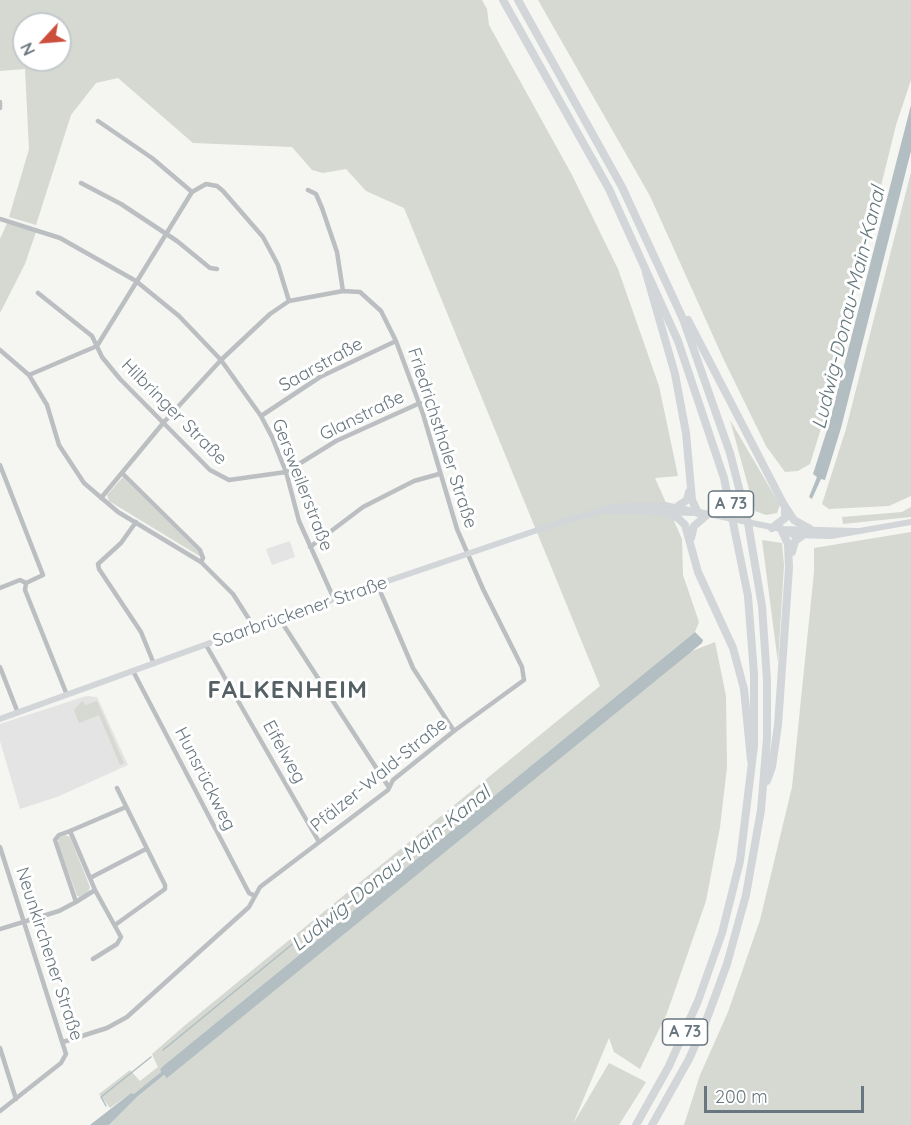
<!DOCTYPE html>
<meta charset="utf-8">
<style>
body{margin:0}
#map{position:relative;width:911px;height:1125px;overflow:hidden;background:#f5f5f2;font-family:Quicksand,sans-serif}
canvas{display:block}
.north{position:absolute;left:12px;top:12px;width:60px;height:60px;box-sizing:border-box;background:#fff;border:2px solid #c3c9cc;border-radius:50%;rotate:244deg;font-size:16px;font-weight:700;line-height:24px;text-align:center;color:#68777f}
.north::after{content:'';display:block;margin:auto;width:21px;height:27px;background:#cb4f3c;clip-path:polygon(50% 0,100% 100%,50% 72%,0 100%)}
.scale{position:absolute;left:704px;top:1086px;width:160px;height:27px;box-sizing:border-box;border:3px solid #68777f;border-top:0;padding-left:8px;font-size:18px;line-height:21px;white-space:nowrap;color:#68777f;-webkit-text-stroke:4px #fff;paint-order:stroke}
</style>
<div id="map">
<canvas width="911" height="1125"></canvas>
<div class="north">N</div>
<div class="scale">200 m</div>
</div>
<script>
const context = document.querySelector('canvas').getContext('2d');
context.lineJoin = 'round';
function fill(path, color) {
  context.fillStyle = color;
  context.fill(path, 'evenodd');
}
function shape(rows) {
  const path = new Path2D();
  for (const r of rows) {
    path.moveTo(r[0], r[1]);
    for (let i = 2; i < r.length; i += 2) path.lineTo(r[i], r[i + 1]);
  }
  return path;
}
function strokePath(path, color, width, dash) {
  context.strokeStyle = color;
  context.lineWidth = width;
  context.lineCap = dash ? 'butt' : 'round';
  context.setLineDash(dash || []);
  context.stroke(path);
}
function write(font, color, halo, rows, align = 'center') {
  context.font = font + ' Quicksand,sans-serif';
  context.lineWidth = 6;
  context.setLineDash([]);
  context.textBaseline = 'middle';
  context.strokeStyle = halo;
  context.fillStyle = color;
  for (const [text, x, y, turn = 0] of rows) {
    context.save();
    context.translate(x, y);
    context.rotate((+turn || 0) * Math.PI / 180);
    context.textAlign = isNaN(turn) ? turn : align;
    if (halo) context.strokeText(text, 0, 0);
    context.fillText(text, 0, 0);
    context.restore();
  }
}
fill(shape([
 [290,541,295,557,272,565,266,549],
 [86,696,97,697,128,765,57,797,20,809,0,741,0,724]
]), '#e3e4e3');
fill(shape([
 [0,0,482,0,487,9,489,25,572,175,618,269,659,386,678,476,655,478,682,539,683,575,699,622,695,632,163,1066,160,1069,161,1072,134,1095,131,1093,110,1108,99,1094,130,1070,140,1081,158,1067,152,1054,184,1026,600,686,404,208,366,191,346,169,323,173,312,170,292,147,193,143,118,78,96,83,71,115,36,225,9,217,29,149,25,69,0,71],
 [24,24,60,24,60,60,24,60],
 [538,0,911,0,911,80,896,125,823,422,810,464,798,471,785,472,766,446,723,358,650,196],
 [911,172,911,496,889,506,829,509,822,504,846,429],
 [8,221,36,232,25,264,0,313,0,239],
 [730,420,780,505,777,513,766,515,755,511],
 [123,477,201,554,201,557,109,501,107,495],
 [911,507,911,517,843,524,842,517,902,512],
 [911,532,911,1125,684,1125,700,1075,728,1012,760,920,792,787,814,572,814,548],
 [762,540,782,543,784,565,778,663],
 [715,642,726,696,727,767,720,827,706,901,667,1013,640,1069,614,1052,609,1038,573,1124,609,1063,646,1082,619,1125,109,1125,136,1098,164,1075,167,1077,687,653],
 [82,701,86,705,97,701,124,763,120,765,99,715,79,723,74,710],
 [65,835,70,837,90,887,88,893,80,897,77,896,58,843,59,838]
]), '#d5d9d2');
fill(shape([
 [911,105,911,151,841,428,825,480,821,479,812,499,809,497,817,477,813,474,829,424],
 [695,632,703,640,702,643,167,1078,164,1075,137,1097,109,1125,90,1125,131,1093,134,1094,161,1072,160,1069,163,1066]
]), '#b2bec1');
strokePath(shape([
 [163,1050,295,942],
 [106,1106,101,1097,151,1057]
]), '#b2bec1', 1.5);
strokePath(shape([
 [0,102,0,108],
 [98,121,152,158,192,192],
 [81,183,121,204,177,241,210,268,217,269],
 [308,190,316,194,322,208,337,252,343,291],
 [0,219,60,238,136,281,179,316,221,360,261,416,272,437,286,472,299,521,334,599],
 [38,293,92,336,102,357,120,379,210,470,229,480,286,472,336,441,420,403],
 [0,350,29,375,47,405,59,445,84,483,118,512,201,562,233,594,254,627],
 [29,375,97,346,192,192,206,184,217,186,223,191,263,237,278,265,289,301],
 [261,416,320,377,396,341],
 [0,465,43,575,26,583,25,590,67,695],
 [122,473,200,550,203,558,201,562],
 [136,522,121,543,98,564,99,569,141,632,154,664],
 [310,547,363,507,414,481,439,474],
 [377,584,413,668,454,731],
 [0,588,20,580,26,583],
 [279,618,388,786],
 [206,645,319,842],
 [0,667,18,713],
 [133,671,249,893,255,896],
 [70,831,59,835,55,840,76,902],
 [0,847,66,1054,61,1063,0,1111],
 [90,878,70,831,126,807],
 [115,925,165,889,165,885,117,788],
 [0,929,59,911,76,902,95,890,90,878,146,849],
 [93,959,117,944,121,937,95,890],
 [63,1042,107,1028,127,1017,249,907,260,887,388,790,393,780,454,731,524,680,522,667,483,589,457,529,423,414,396,341,381,311,360,292,343,291,289,301,270,314,221,360,164,422,101,498],
 [0,1048,16,1099]
]), '#bbbfc2', 4.5);
strokePath(shape([
 [609,511,698,513],
 [782,530,793,535,831,536,911,522],
 [0,719,279,618,564,521,619,506,665,505,781,529,856,531]
]), '#d2d6d9', 6);
strokePath(shape([
 [503,0,609,189,678,341,724,478,748,596,754,674,754,746,740,861,722,933,698,1001,669,1066,636,1125],
 [518,0,622,187,683,319,730,453,748,523,762,606,767,680,767,738,761,810,746,895,727,964,706,1021,689,1059,652,1125],
 [646,273,675,374,686,433,692,500,698,513],
 [688,320,784,505,794,520,810,529],
 [678,506,687,500,689,492],
 [664,513,678,518,685,525,698,572,733,648,744,689,751,760],
 [772,528,785,518,785,509],
 [691,538,694,526,707,515],
 [792,552,795,541,802,536],
 [767,781,772,767,778,725,789,568,788,544,781,529]
]), '#d2d6d9', 8);
for (const [x, y, w] of [
 [731,504,45],
 [685,1032,45]
]) {
  const box = new Path2D();
  box.roundRect(x - w / 2, y - 13, w, 26, 4.5);
  context.fillStyle = '#fff';
  context.fill(box);
  strokePath(box, '#68777f', 1.5);
}
write('bold 16px', '#68777f', null, [
 ["A 73",731,504],
 ["A 73",685,1032]
]);
write('18px', '#68777f', '#fff', [
 ["Saarstraße",321,365,-29],
 ["Hilbringer Straße",174,412,45],
 ["Glanstraße",362,416,-26],
 ["Friedrichsthaler Straße",442,438,72],
 ["Gersweilerstraße",302,485,69],
 ["Saarbrückener Straße",300,612,-19],
 ["Eifelweg",284,752,61],
 ["Pfälzer-Wald-Straße",379,775,-39],
 ["Hunsrückweg",205,779,63],
 ["Neunkirchener Straße",49,954,72]
]);
write('italic 20px', '#64787c', '#fff', [
 ["Ludwig-Donau-Main-Kanal",849,308,-76],
 ["Ludwig-Donau-Main-Kanal",391,869,-39]
]);
context.letterSpacing = '1.5px';
write('bold 24px', '#556065', '#fff', [
 ["FALKENHEIM",288,691]
]);
context.letterSpacing = '0px';
</script>
